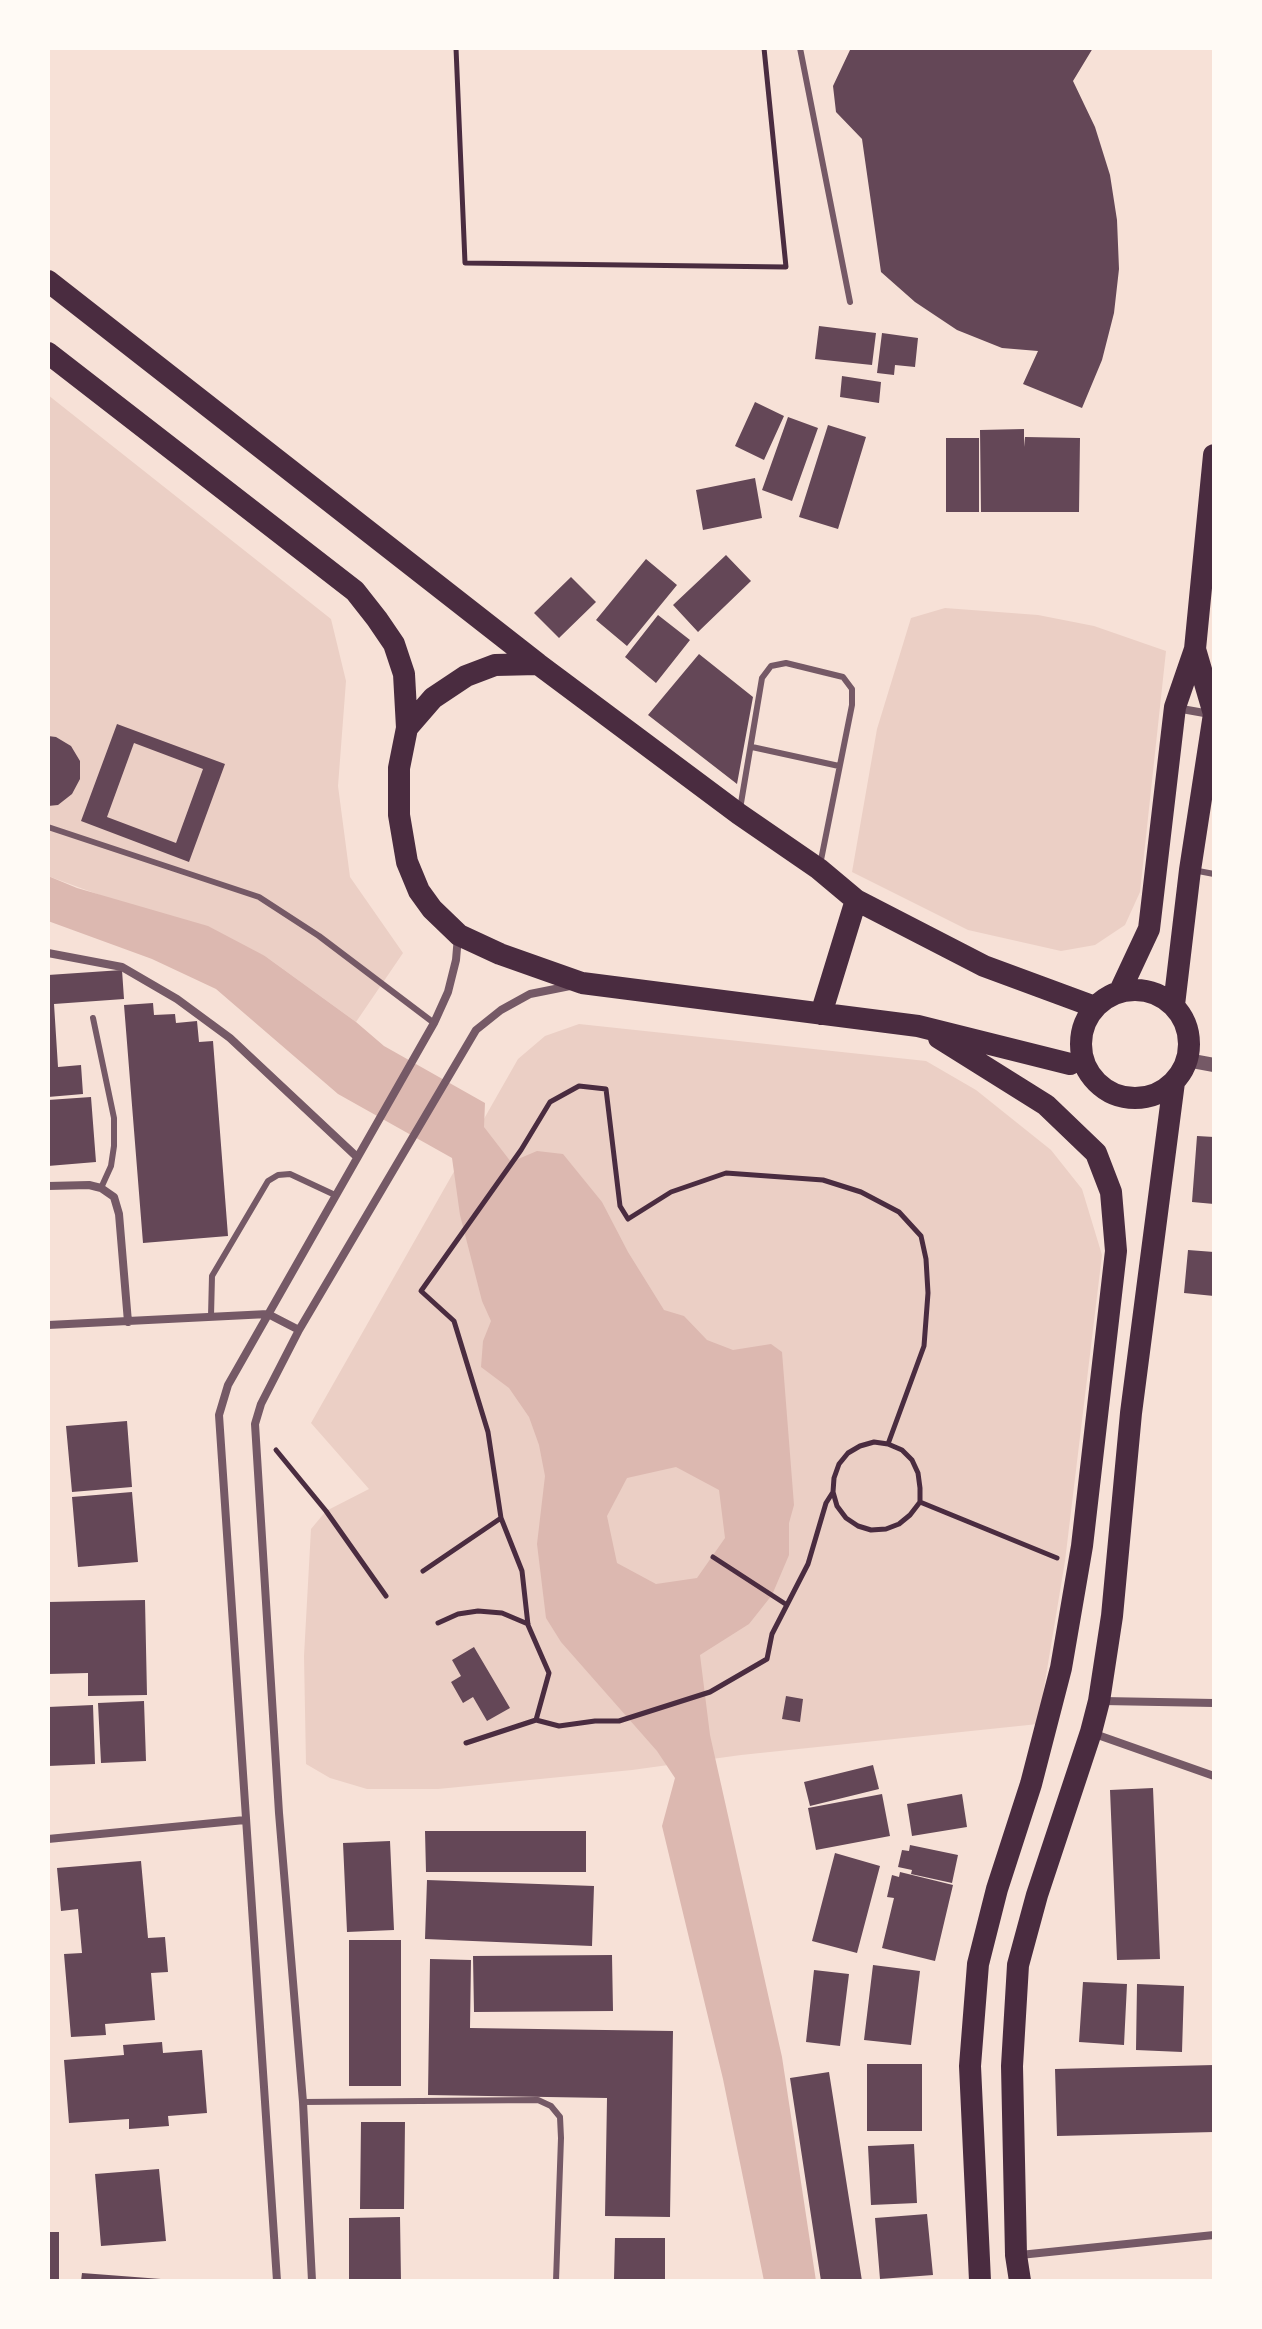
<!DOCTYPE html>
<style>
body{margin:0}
#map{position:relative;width:1262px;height:2329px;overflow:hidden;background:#f7e1d7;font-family:"Zilla Slab",serif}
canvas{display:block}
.frame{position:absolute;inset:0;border:50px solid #fffaf5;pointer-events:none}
</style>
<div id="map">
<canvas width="1262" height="2329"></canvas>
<div class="frame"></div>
</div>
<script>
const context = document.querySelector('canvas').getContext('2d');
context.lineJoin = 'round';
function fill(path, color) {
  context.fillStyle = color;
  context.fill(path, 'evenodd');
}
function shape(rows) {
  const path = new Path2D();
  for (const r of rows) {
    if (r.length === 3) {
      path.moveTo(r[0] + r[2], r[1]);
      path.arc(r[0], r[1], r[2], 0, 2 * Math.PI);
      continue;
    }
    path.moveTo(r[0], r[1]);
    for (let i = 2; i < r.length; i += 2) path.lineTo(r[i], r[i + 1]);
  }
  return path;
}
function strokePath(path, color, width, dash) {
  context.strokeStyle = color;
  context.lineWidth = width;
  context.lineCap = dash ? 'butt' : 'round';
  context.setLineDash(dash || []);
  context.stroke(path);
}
fill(shape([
 [48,395,331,619,346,681,338,786,350,877,403,953,356,1022,265,956,48,876],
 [945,608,1038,615,1094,626,1166,651,1140,892,1125,925,1095,945,1061,951,968,930,852,872,877,729,911,618],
 [579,1024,926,1061,976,1090,1051,1150,1082,1189,1102,1255,1065,1561,1038,1724,741,1755,632,1770,438,1789,367,1789,330,1778,306,1764,304,1656,311,1529,326,1511,369,1489,311,1423,518,1059,545,1036]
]), '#ebcfc5');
fill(shape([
 [48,876,77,888,208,926,265,956,356,1022,384,1046,485,1103,484,1127,511,1162,537,1151,563,1154,602,1202,628,1252,664,1310,684,1316,707,1340,733,1350,771,1344,782,1352,794,1505,789,1523,789,1555,772,1595,749,1624,700,1655,710,1735,782,2057,816,2281,764,2281,723,2079,662,1826,675,1778,657,1751,561,1642,546,1618,537,1544,545,1476,539,1445,529,1417,509,1388,481,1367,483,1341,491,1321,482,1301,460,1215,452,1158,338,1094,216,989,152,959,48,921],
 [676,1467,719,1490,725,1538,697,1578,656,1584,617,1563,607,1516,627,1478]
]), '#dcb8b0');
fill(shape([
 [849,48,1093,48,1073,81,1095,127,1110,175,1117,220,1119,269,1114,313,1102,360,1082,408,1023,384,1038,351,1002,348,957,330,915,302,881,272,862,139,836,112,833,86,850,50],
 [819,326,876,333,872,365,815,359],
 [882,333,918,338,915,367,895,365,894,375,877,373],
 [842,376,881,382,879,403,840,397],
 [755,402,784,416,764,460,735,446],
 [788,417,818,428,792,501,762,490],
 [828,425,866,437,838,529,799,517],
 [1024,429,1024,447,1025,437,1080,438,1079,512,981,512,980,430],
 [946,438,979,438,979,512,946,512],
 [755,478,762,518,703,530,696,490],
 [726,555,751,581,698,632,673,605],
 [646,559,677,585,627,646,596,620],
 [571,577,596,602,559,638,534,613],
 [658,615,690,640,656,683,625,657],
 [699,654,753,697,737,784,648,715],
 [117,724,225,764,189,862,81,821],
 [134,743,203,769,176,843,107,817],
 [48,736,56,737,71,746,80,761,80,779,72,794,58,805,48,806],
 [122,970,124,999,54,1004,58,1067,81,1065,83,1094,48,1097,48,975],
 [153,1003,154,1015,175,1014,176,1023,197,1021,199,1042,213,1041,228,1236,143,1243,124,1005],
 [91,1097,96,1162,48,1166,48,1100],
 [1197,1136,1214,1137,1214,1204,1192,1202],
 [1188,1250,1214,1252,1214,1296,1184,1293],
 [127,1421,132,1487,72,1492,66,1426],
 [132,1492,138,1562,78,1567,72,1497],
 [145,1600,147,1695,88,1696,88,1673,48,1674,48,1602],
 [474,1647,510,1708,487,1721,473,1697,463,1703,451,1682,461,1676,452,1660],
 [786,1696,803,1699,800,1722,782,1719],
 [144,1701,146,1761,101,1763,98,1703],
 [93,1705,95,1764,48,1766,48,1707],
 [873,1765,879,1789,810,1806,804,1782],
 [1153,1788,1160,1959,1117,1960,1110,1790],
 [882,1794,890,1836,816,1850,808,1808],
 [962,1794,967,1827,912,1836,907,1804],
 [425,1831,586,1831,586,1872,426,1872],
 [390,1841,394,1930,347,1932,343,1843],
 [910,1845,958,1855,952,1883,911,1874,912,1870,898,1867,902,1850,909,1851],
 [835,1853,880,1866,857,1953,812,1941],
 [141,1861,148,1938,165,1937,168,1972,151,1973,155,2020,105,2024,106,2035,71,2037,64,1954,82,1953,78,1909,61,1911,57,1868],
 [900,1872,953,1885,935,1961,882,1948,894,1898,887,1897,892,1875,899,1877],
 [427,1880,594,1886,592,1946,425,1939],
 [349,1940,401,1940,401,2086,349,2086],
 [612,1955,613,2011,474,2012,473,1956],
 [430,1959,471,1960,470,2028,673,2031,670,2217,605,2216,607,2098,428,2095],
 [873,1965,920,1971,911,2045,864,2040],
 [814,1970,849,1974,840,2046,806,2042],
 [1083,1982,1127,1984,1124,2045,1079,2042],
 [1137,1984,1184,1986,1182,2052,1136,2050],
 [162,2042,163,2053,202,2050,207,2113,168,2116,169,2126,129,2129,129,2119,69,2123,64,2060,124,2055,123,2045],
 [867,2064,922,2064,922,2131,867,2131],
 [1214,2065,1214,2132,1057,2136,1055,2069],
 [829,2072,862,2281,821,2281,790,2078],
 [361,2122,405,2122,404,2209,360,2209],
 [914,2144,917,2203,871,2205,868,2146],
 [159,2169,166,2241,101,2246,95,2174],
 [927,2214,933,2275,880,2279,875,2218],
 [400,2217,401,2281,349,2281,349,2218],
 [48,2232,59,2232,59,2281,48,2281],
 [615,2238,665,2238,665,2280,614,2279],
 [82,2273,161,2279,161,2281,81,2281]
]), '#644757');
strokePath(shape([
 [456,48,465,263,786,267,764,48],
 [874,1442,888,1444,902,1450,912,1460,918,1473,920,1488,920,1502,910,1515,899,1524,886,1529,871,1530,858,1526,846,1518,837,1506,833,1492,834,1478,839,1464,848,1453,860,1446,874,1442],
 [276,1450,326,1511,386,1596],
 [833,1492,826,1503,808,1564,772,1634,767,1659,710,1692,619,1721,595,1721,559,1726,536,1720,549,1673,528,1625,522,1571,501,1518,488,1432,454,1321,421,1291,521,1150,550,1102,579,1086,606,1089,620,1206,628,1219,671,1192,726,1173,823,1180,861,1192,899,1212,921,1236,926,1259,928,1293,924,1346,888,1444],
 [920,1502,1057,1558],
 [713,1557,787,1605],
 [423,1571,501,1518],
 [438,1623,458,1614,478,1611,502,1613,528,1624],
 [466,1743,536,1720]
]), '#4a2c40', 5);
strokePath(shape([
 [800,48,850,302],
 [752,747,839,766],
 [740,809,762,678,771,666,786,663,843,677,852,689,852,705,820,865],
 [48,827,259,897,319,936,434,1023],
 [1193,870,1214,874],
 [93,1018,114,1118,114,1146,111,1166,101,1188],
 [211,1316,212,1276,268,1181,278,1175,290,1174,335,1195],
 [303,2102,538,2100,551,2106,560,2117,561,2138,556,2281]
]), '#755966', 6);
strokePath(shape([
 [1176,708,1210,714],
 [48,953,122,967,177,999,230,1038,357,1157],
 [48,1186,89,1185,101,1188,114,1197,119,1214,128,1322],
 [48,1325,268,1314,299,1330],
 [1103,1701,1214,1703],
 [1092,1733,1214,1776],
 [48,1839,245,1820],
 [1020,2255,1214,2235],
 [277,2281,219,1415,228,1385,434,1023,448,992,456,960,458,936],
 [312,2281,303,2102,279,1813,255,1424,261,1404,299,1330,476,1030,501,1010,530,994,570,986]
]), '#755966', 8);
strokePath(shape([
 [1187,1060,1214,1065]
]), '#755966', 14);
strokePath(shape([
 [48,281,538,664,739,814,819,869,856,900,984,966,1095,1007],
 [48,353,355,591,377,619,394,644,404,674,407,728,399,768,399,815,407,862,419,891,432,909,459,935,500,954,582,983,918,1026,1070,1064],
 [407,728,433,698,466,676,495,665,538,664],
 [1135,1044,54],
 [1120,991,1149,929,1175,707,1195,649,1214,455],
 [1174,1005,1190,870,1214,714,1195,649],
 [821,1014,856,900],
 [939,1038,1046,1105,1096,1153,1111,1192,1116,1251,1082,1546,1061,1668,1031,1784,997,1889,978,1964,970,2066,980,2281],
 [1020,2281,1016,2255,1012,2066,1018,1965,1037,1895,1091,1732,1099,1701,1112,1616,1131,1413,1174,1082]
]), '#4a2c40', 22);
</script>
